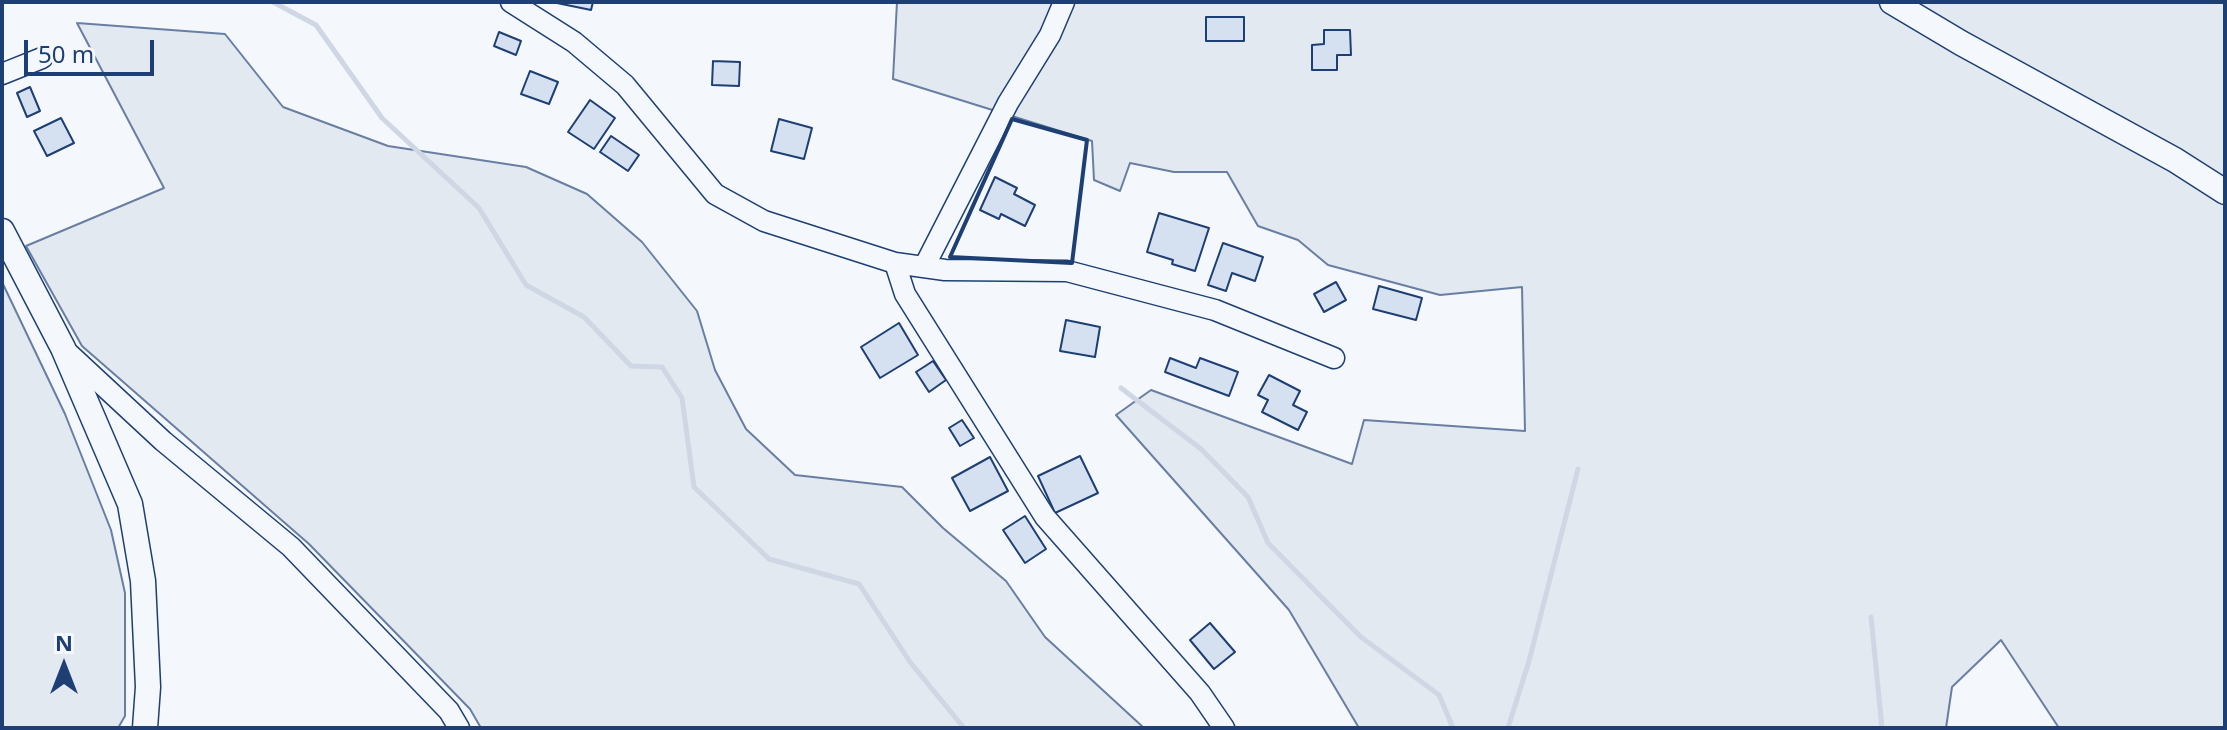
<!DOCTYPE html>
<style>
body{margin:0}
#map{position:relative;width:2227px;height:730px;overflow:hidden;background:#f4f7fb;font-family:"Noto Sans",sans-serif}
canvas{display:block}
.frame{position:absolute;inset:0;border:4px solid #1d3f73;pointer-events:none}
.north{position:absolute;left:24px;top:626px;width:80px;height:80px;-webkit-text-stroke:6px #f4f7fb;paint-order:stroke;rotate:0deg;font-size:22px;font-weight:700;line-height:32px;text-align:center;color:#1d3f73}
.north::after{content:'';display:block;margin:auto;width:28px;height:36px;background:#1d3f73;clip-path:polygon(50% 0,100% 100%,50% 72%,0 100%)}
.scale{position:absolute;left:24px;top:40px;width:130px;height:36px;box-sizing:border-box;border:4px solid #1d3f73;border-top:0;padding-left:10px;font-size:24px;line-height:28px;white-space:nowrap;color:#1d3f73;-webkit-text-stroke:6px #f4f7fb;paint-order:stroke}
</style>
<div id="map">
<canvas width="2227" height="730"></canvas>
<div class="frame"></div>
<div class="north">N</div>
<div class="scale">50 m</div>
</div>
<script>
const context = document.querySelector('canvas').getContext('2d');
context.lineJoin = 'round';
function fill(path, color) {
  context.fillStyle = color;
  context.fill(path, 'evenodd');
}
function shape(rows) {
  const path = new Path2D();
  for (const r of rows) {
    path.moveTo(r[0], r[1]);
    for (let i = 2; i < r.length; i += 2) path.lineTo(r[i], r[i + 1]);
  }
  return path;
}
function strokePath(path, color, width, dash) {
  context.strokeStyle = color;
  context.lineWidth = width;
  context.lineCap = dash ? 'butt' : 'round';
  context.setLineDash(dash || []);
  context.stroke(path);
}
const green = shape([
 [897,2,2225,2,2225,728,2059,728,2001,640,1952,687,1946,728,1359,728,1289,610,1116,415,1151,390,1352,464,1364,420,1525,431,1522,287,1440,295,1328,265,1298,240,1258,226,1227,172,1174,172,1130,163,1120,191,1094,180,1092,141,893,79,897,2],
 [77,23,225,34,283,107,388,146,526,167,587,194,642,242,697,311,715,370,746,429,795,475,902,487,943,528,1006,581,1045,637,1144,728,481,728,470,709,309,544,82,346,26,246,164,188,77,23],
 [2,282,65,414,111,530,125,593,125,716,118,728,2,728,2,282]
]);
fill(green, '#e3e9f0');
strokePath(green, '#687fa3', 2);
strokePath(shape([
 [273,2,316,25,382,118,479,208,526,285,584,317,631,366,662,367,682,398,694,487,769,559,859,584,910,662,964,728],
 [1121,388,1201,449,1248,497,1268,543,1361,637,1439,695,1453,728],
 [1871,617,1882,728],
 [1508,728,1529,661,1578,469]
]), '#cfd7e4', 5);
const building = shape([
 [552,2,593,2,591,10,552,2],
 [1206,17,1244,17,1244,41,1206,41,1206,17],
 [1324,30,1350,30,1351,55,1337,55,1337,70,1312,70,1312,45,1324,44,1324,30],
 [499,32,521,41,516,55,494,46,499,32],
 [713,61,740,62,739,86,712,85,713,61],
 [530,71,558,82,549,104,521,94,530,71],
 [30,87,40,111,27,117,17,93,30,87],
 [590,100,615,118,594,149,568,132,590,100],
 [61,118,74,143,47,156,34,131,61,118],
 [779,119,812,128,804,159,771,151,779,119],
 [611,136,639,155,628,171,600,152,611,136],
 [995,177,1017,188,1014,194,1035,205,1025,226,1001,214,999,219,980,210,995,177],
 [1159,213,1209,228,1195,271,1172,264,1173,260,1147,252,1159,213],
 [1223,243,1263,257,1255,281,1232,273,1226,291,1208,285,1223,243],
 [1336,282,1346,300,1324,312,1314,294,1336,282],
 [1379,286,1422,298,1416,320,1373,309,1379,286],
 [1066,320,1100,327,1095,357,1060,351,1066,320],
 [899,323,918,355,880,378,861,347,899,323],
 [1170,358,1196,368,1200,358,1238,372,1229,396,1165,372,1170,358],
 [933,361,946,380,929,392,916,372,933,361],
 [1269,375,1300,391,1293,405,1307,412,1298,430,1262,412,1268,400,1258,395,1269,375],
 [962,420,974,438,960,446,949,428,962,420],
 [1080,456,1098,493,1055,513,1038,476,1080,456],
 [990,457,1008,491,970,511,952,478,990,457],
 [1025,516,1046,549,1025,563,1003,530,1025,516],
 [1210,623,1235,652,1214,669,1190,640,1210,623]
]);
fill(building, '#d5e0f0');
strokePath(building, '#1d3f73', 2);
const minor = shape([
 [511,2,574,42,625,85,715,194,764,221,895,263,945,270,1067,271,1215,310,1334,358],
 [2,74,42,58],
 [895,263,905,294,1045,517,1200,693,1224,728],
 [924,267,1008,103,1050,35,1064,2],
 [66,351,163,441,291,547,449,711,459,728]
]);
const major = shape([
 [1892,2,1961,43,2175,160,2225,192],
 [2,231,63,348,130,504,143,581,148,687,145,728]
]);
strokePath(minor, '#1d3f73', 23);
strokePath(major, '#1d3f73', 27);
strokePath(minor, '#f4f7fb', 20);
strokePath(major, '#f4f7fb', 24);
strokePath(shape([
 [1012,119,1087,140,1072,263,950,257,1012,119]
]), '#1d3f73', 4);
</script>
